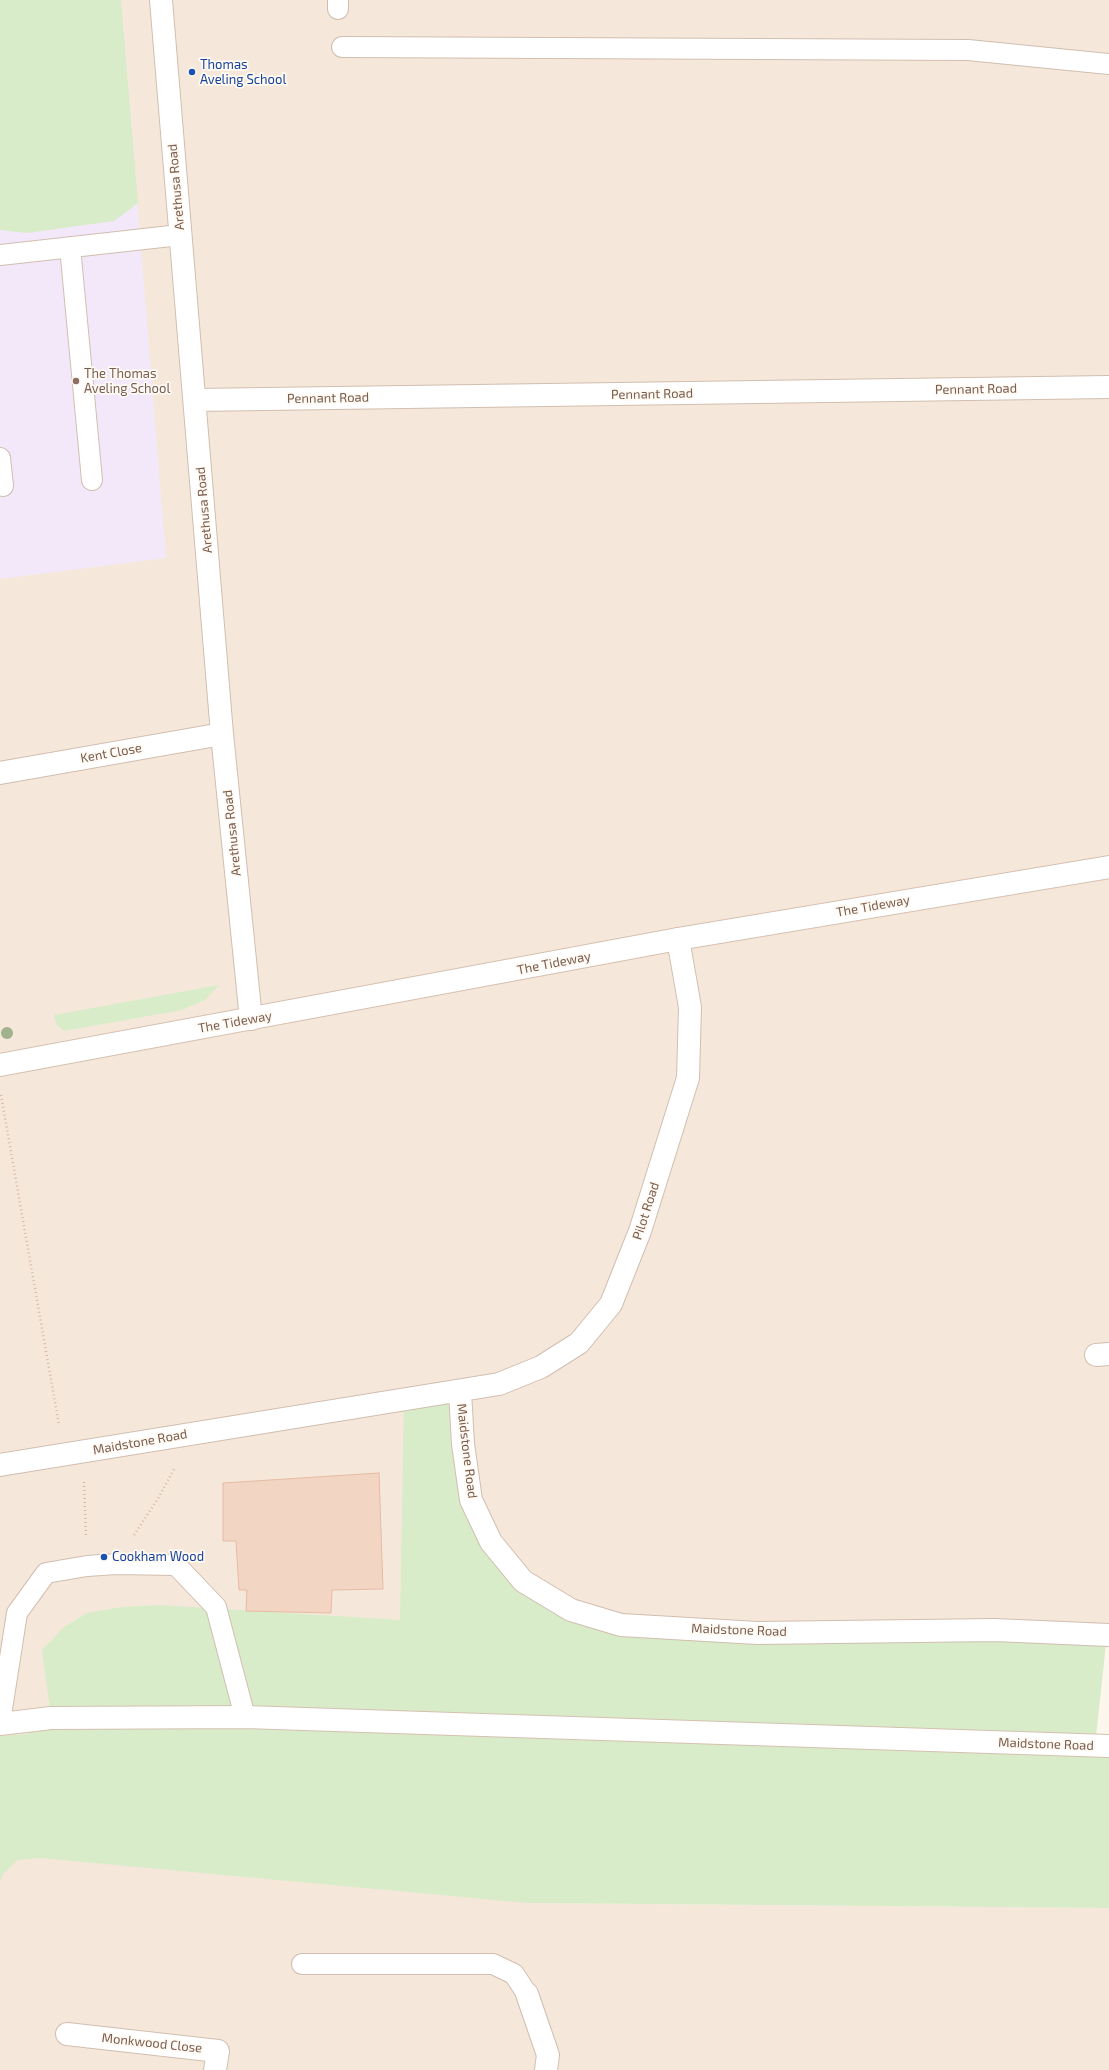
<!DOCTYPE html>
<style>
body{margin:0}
canvas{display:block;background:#fdf6ec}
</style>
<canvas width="1109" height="2070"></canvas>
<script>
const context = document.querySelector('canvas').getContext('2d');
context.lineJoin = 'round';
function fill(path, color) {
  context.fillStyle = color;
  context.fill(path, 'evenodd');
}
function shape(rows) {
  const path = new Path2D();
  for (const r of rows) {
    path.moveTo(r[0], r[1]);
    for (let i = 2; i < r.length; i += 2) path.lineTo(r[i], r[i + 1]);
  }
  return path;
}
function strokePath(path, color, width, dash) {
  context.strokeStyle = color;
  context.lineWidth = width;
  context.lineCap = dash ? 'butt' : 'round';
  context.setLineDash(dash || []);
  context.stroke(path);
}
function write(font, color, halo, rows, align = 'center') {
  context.font = font + ' "Exo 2",sans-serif';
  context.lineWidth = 3.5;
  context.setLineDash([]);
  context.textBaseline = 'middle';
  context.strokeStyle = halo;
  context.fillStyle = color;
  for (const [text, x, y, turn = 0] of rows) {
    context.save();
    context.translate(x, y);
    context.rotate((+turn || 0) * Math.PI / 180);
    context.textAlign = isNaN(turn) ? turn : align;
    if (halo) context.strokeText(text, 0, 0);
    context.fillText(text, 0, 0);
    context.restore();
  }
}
fill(shape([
 [0,0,1109,0,1109,1635,527,1903,1109,1908,1109,2070,0,2070]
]), '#f5e8da');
fill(shape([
 [0,0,121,0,166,558,0,579]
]), '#f3e8fa');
fill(shape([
 [0,0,121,0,138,203,114,221,27,233,0,230],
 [219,985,205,1000,182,1010,64,1031,56,1024,54,1015],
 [460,1392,471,1499,523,1581,621,1625,1107,1635,1095,1745,1109,1746,1109,1908,527,1903,40,1858,17,1860,3,1874,0,1881,0,1736,27,1734,51,1718,42,1650,64,1627,87,1613,122,1607,160,1605,400,1620,404,1398]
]), '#d8ecc9');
const building = shape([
 [379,1473,383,1589,332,1590,331,1613,246,1611,247,1590,239,1590,236,1541,223,1541,223,1483,379,1473]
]);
fill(building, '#f3d5c3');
strokePath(building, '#e6bba3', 1);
const lane = shape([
 [338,0,338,9],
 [342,47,968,50,1109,64],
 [70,247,92,480],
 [0,255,180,235],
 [0,458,3,486],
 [0,1722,17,1613,46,1573,87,1566,116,1564,176,1565,216,1607,245,1717],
 [302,1964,493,1964,514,1974,527,1994]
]);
const street = shape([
 [161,0,222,734,251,1019],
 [195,400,1109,387],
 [0,773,222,734],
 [1096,1355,1109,1354],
 [460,1392,463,1444,471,1500,491,1542,523,1581,571,1610,621,1625,757,1633,995,1630,1109,1635],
 [0,1465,499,1384,541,1367,579,1343,611,1304,640,1231,688,1078,690,1007,678,939],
 [527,1994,548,2055,546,2070],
 [67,2034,218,2051,215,2070]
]);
const secondary = shape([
 [0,1065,678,939,1109,867],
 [0,1724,51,1718,245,1717,1109,1746]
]);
strokePath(lane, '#d1beb0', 22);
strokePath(street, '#d1beb0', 24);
strokePath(secondary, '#d6c0b0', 24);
strokePath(shape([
 [1,1095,59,1425],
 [84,1482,86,1537],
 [134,1535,159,1497,174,1469]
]), '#d9b8a5', 2.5, [1, 3]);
strokePath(lane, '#fff', 20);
strokePath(street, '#fff', 22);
strokePath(secondary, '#fff', 22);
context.fillStyle = '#a0b28e';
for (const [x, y] of [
 [7,1033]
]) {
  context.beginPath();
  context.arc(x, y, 6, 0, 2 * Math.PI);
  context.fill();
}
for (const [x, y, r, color] of [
 [192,72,4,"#1a4fb4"],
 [76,381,4,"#8d6e63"],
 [104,1557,4,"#1a4fb4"]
]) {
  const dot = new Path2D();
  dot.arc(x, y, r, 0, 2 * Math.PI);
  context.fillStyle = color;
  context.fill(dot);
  strokePath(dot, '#fffaf3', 1.5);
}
write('13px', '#164399', '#fffaf3', [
 ["Thomas",200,65],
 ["Aveling School",200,80],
 ["Cookham Wood",112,1557]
], 'left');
write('13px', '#7a5c4d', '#fffaf3', [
 ["Arethusa Road",176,187,-95],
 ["Pennant Road",976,389,-1],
 ["Pennant Road",652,394,-1],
 ["Pennant Road",328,398,-1],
 ["Arethusa Road",204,510,-95],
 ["Kent Close",111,753,-10],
 ["Arethusa Road",232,833,-96],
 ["The Tideway",873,906,-10],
 ["The Tideway",554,963,-11],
 ["The Tideway",235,1022,-10],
 ["Pilot Road",646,1211,-72],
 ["Maidstone Road",140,1442,-10],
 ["Maidstone Road",467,1451,83],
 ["Maidstone Road",739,1630,2],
 ["Maidstone Road",1046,1744,2],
 ["Monkwood Close",152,2043,6]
]);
write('13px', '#785e54', '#fffaf3', [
 ["The Thomas",84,374],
 ["Aveling School",84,389]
], 'left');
</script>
